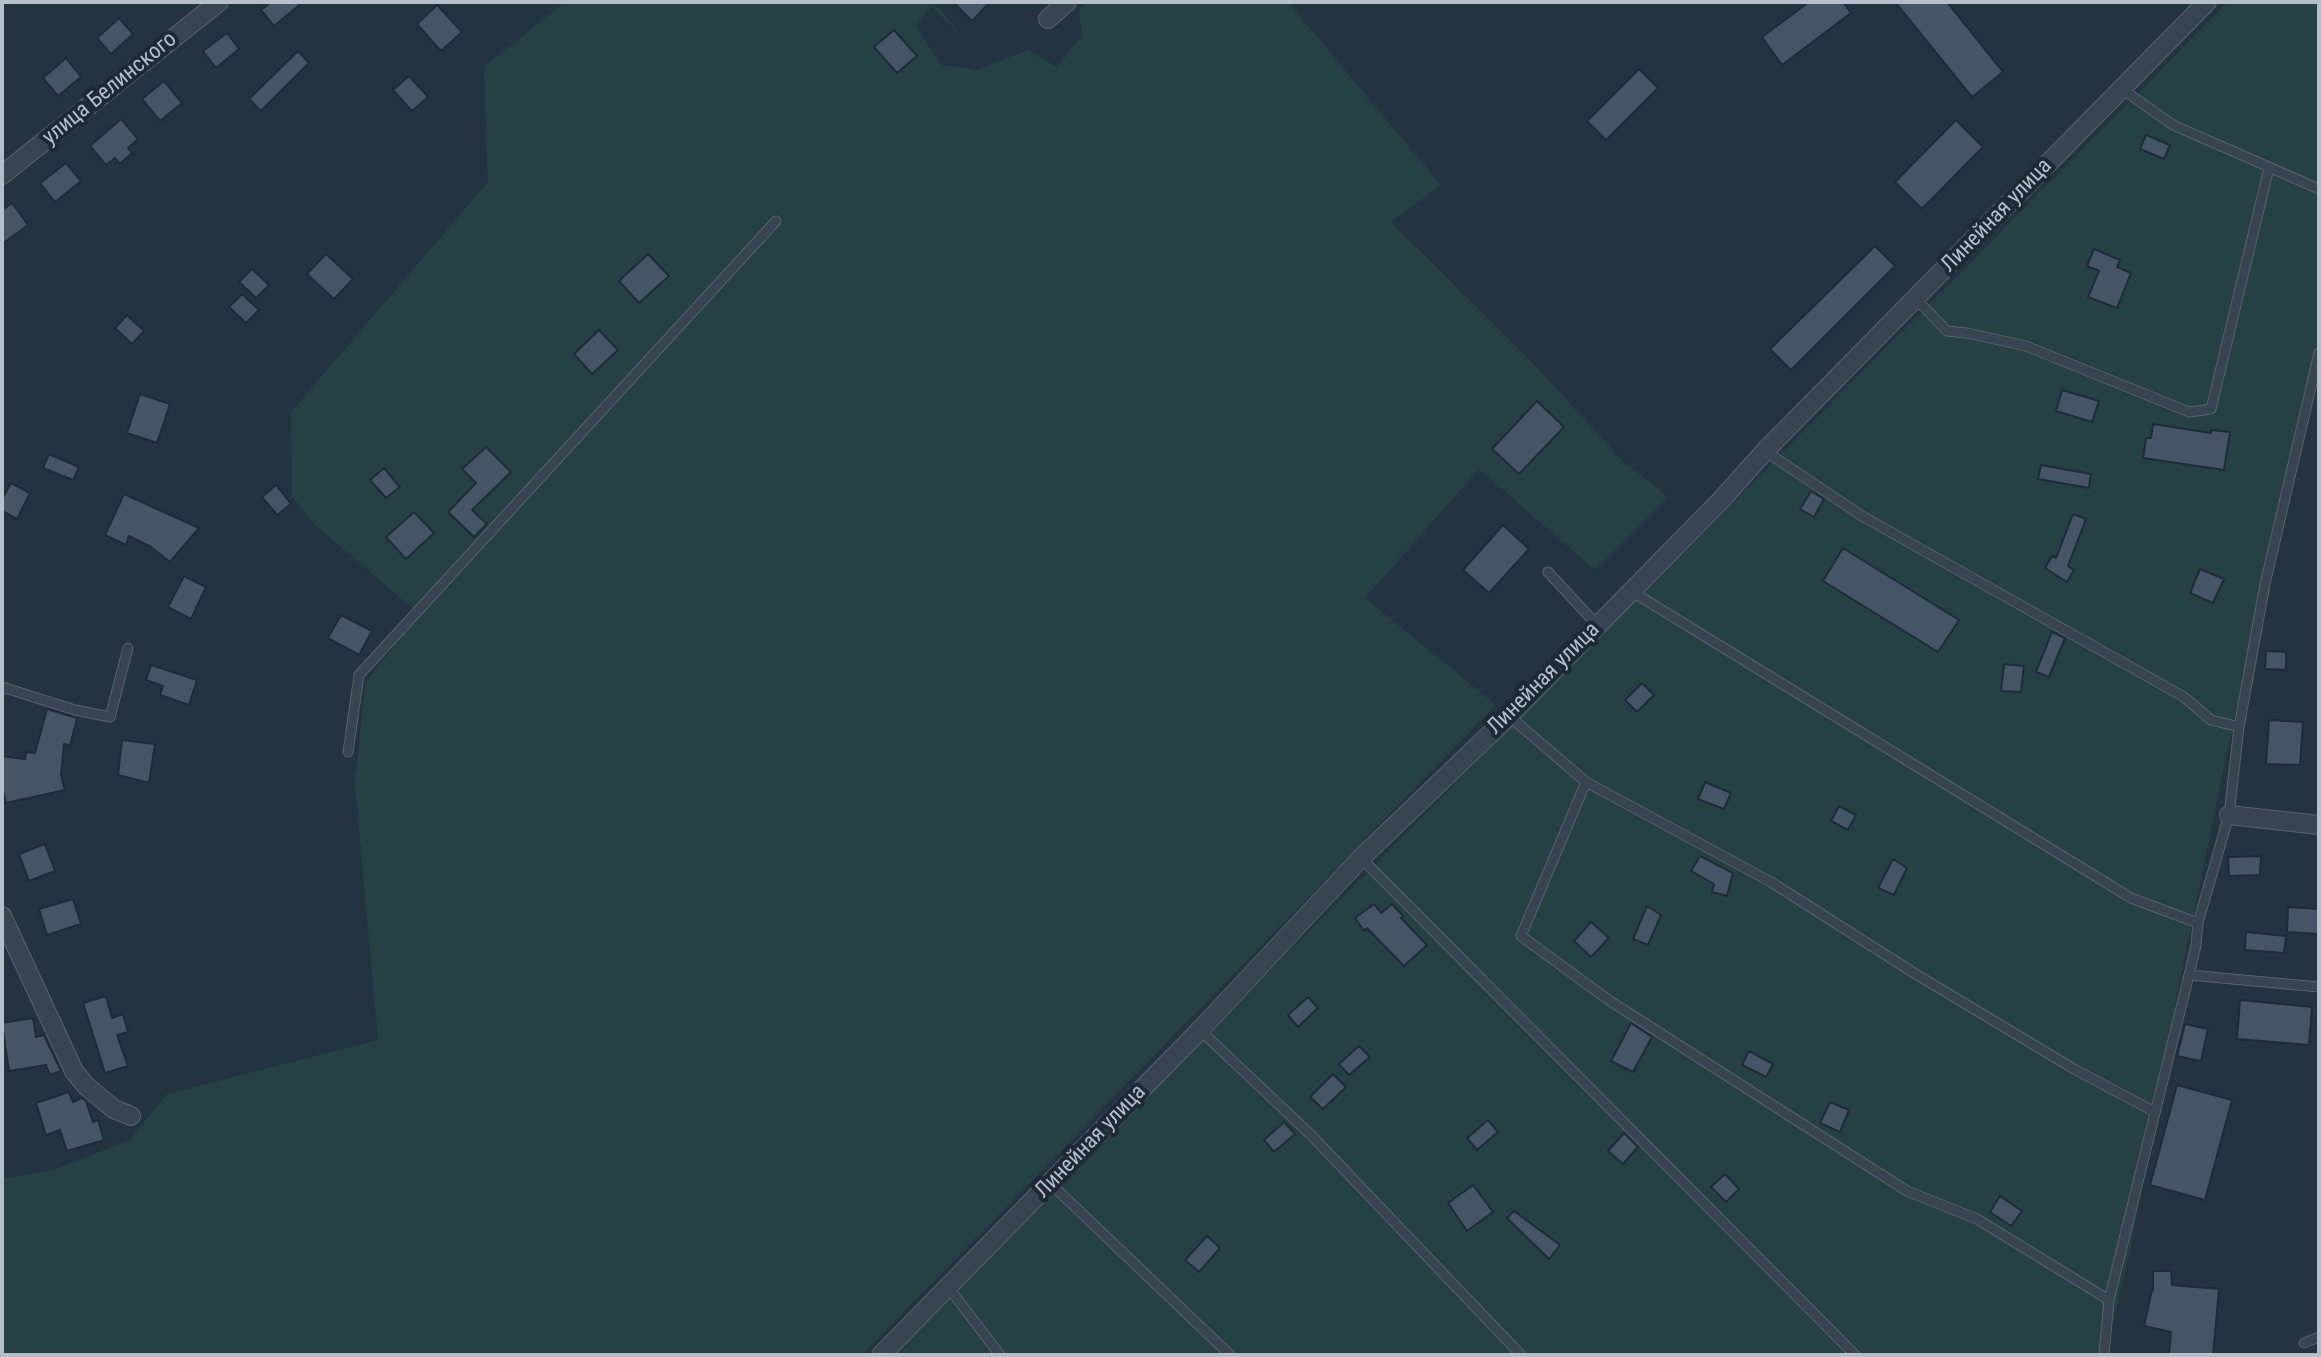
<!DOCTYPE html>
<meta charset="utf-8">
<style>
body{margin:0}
#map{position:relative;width:2321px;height:1357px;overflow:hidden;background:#243342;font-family:"Roboto Condensed",sans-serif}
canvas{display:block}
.frame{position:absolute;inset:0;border:4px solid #b5bfcc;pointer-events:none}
</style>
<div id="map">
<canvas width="2321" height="1357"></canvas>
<div class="frame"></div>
</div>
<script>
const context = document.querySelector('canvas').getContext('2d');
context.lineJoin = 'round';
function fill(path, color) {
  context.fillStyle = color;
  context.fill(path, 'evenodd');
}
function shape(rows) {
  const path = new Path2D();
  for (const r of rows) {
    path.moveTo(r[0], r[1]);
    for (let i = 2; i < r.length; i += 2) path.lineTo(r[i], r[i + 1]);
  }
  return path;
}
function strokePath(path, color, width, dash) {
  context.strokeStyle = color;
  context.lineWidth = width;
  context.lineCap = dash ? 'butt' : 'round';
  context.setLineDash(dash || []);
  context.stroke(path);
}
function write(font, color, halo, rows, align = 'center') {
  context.font = font + ' "Roboto Condensed",sans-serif';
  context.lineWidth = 8;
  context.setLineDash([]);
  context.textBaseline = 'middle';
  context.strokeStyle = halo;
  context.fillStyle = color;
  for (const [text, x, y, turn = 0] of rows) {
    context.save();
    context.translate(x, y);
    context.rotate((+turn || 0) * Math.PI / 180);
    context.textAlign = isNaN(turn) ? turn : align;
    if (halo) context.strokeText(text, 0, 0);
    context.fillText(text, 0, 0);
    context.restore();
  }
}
fill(shape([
 [565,2,933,2,970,44,931,6,916,26,941,65,977,70,1028,50,1057,67,1082,36,1079,9,1087,2,1288,2,1441,185,1391,222,1527,357,1623,461,1668,497,1595,570,1479,469,1365,598,1496,705,862,1355,2,1355,2,1179,56,1169,130,1140,167,1094,378,1040,355,784,365,683,419,614,313,523,292,496,291,412,488,182,484,67],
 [2228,2,2319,2,2319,353,2235,714,2179,985,2132,1240,2106,1355,890,1355]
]), '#264143');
const building = shape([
 [271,2,303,2,274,26,261,10,271,2],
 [953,2,990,2,972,21,953,2],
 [1809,2,1843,2,1851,13,1782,65,1762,37,1809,2],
 [1895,2,1947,2,2003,72,1972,97,1895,2],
 [437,5,462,32,441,51,417,24,437,5],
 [119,18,133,34,111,54,97,38,119,18],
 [894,30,917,56,897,73,874,47,894,30],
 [227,33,239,49,216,68,203,51,227,33],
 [298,51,309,63,261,111,249,99,298,51],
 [66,58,81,77,58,96,43,78,66,58],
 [1639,69,1658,88,1606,140,1587,121,1639,69],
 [409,76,428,97,412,111,393,90,409,76],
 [164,81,182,103,160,121,142,99,164,81],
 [121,119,138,139,128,148,132,153,120,164,115,158,106,165,90,146,121,119],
 [1956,120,1983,147,1922,209,1895,182,1956,120],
 [2146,135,2170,145,2164,159,2140,149,2146,135],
 [66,163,81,181,55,202,40,183,66,163],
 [12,203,28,225,2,244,2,210,12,203],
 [1875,246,1895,266,1791,370,1770,349,1875,246],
 [2094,249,2120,260,2117,267,2131,273,2117,308,2088,297,2099,271,2087,266,2094,249],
 [326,254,353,279,334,299,307,274,326,254],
 [648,254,669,276,639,303,619,281,648,254],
 [252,269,269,285,256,298,239,282,252,269],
 [242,294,259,310,246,323,229,307,242,294],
 [127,315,144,331,132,344,115,328,127,315],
 [599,330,618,350,592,374,574,354,599,330],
 [2062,390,2099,401,2092,422,2056,411,2062,390],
 [140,394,170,404,157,443,127,433,140,394],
 [1537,401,1564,427,1519,474,1492,449,1537,401],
 [2153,424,2211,433,2211,430,2230,432,2224,470,2143,458,2146,438,2151,438,2153,424],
 [486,447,511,472,472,510,487,524,474,537,448,512,476,483,462,469,486,447],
 [49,454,79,467,73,480,43,468,49,454],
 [2041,465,2091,474,2089,488,2038,479,2041,465],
 [384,468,400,487,386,498,370,480,384,468],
 [11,483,30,493,17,519,2,511,2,499,11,483],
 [276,485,291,504,277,515,262,497,276,485],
 [1811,491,1824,499,1814,517,1800,509,1811,491],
 [124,494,199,528,170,562,151,547,129,536,126,545,105,535,124,494],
 [414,512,434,533,406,559,386,537,414,512],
 [2073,514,2086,519,2068,566,2074,570,2067,582,2045,568,2052,556,2056,558,2073,514],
 [1503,525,1529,549,1489,593,1463,570,1503,525],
 [1843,548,1959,620,1938,652,1823,581,1843,548],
 [2200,569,2224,579,2213,603,2190,593,2200,569],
 [184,576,206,587,191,619,168,607,184,576],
 [341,615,372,631,359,655,328,638,341,615],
 [2052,632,2065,638,2049,677,2036,672,2052,632],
 [2266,651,2286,652,2286,670,2265,669,2266,651],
 [2004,664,2024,666,2021,692,2001,691,2004,664],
 [151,665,197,680,189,705,160,695,163,686,146,680,151,665],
 [1642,683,1654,695,1637,712,1625,700,1642,683],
 [47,709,77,718,70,746,64,744,61,775,65,790,6,803,2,787,2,756,25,759,26,752,35,753,47,709],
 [2269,720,2303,722,2300,765,2266,764,2269,720],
 [122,740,155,744,149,783,118,775,122,740],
 [1705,782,1731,793,1724,809,1698,799,1705,782],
 [1839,806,1856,815,1848,830,1831,821,1839,806],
 [45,844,55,871,29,881,19,854,45,844],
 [1700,856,1733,873,1727,896,1712,892,1714,884,1691,871,1700,856],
 [2261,856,2260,875,2229,876,2228,857,2261,856],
 [1893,859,1907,868,1894,895,1878,888,1893,859],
 [73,899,81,924,47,935,39,909,73,899],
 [1374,904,1381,913,1392,904,1403,916,1401,918,1427,945,1404,966,1367,928,1364,931,1355,918,1374,904],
 [1647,906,1661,915,1648,945,1633,939,1647,906],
 [2288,907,2319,909,2319,934,2287,932,2288,907],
 [1591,922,1609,938,1591,957,1574,941,1591,922],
 [2246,932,2286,936,2284,953,2245,950,2246,932],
 [106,996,112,1018,123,1014,128,1032,117,1035,128,1066,105,1073,83,1003,106,996],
 [1308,997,1318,1008,1298,1027,1288,1015,1308,997],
 [2240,1000,2312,1007,2309,1045,2237,1039,2240,1000],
 [33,1018,36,1037,44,1035,61,1071,50,1075,46,1065,9,1071,2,1023,33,1018],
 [1631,1023,1652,1037,1633,1072,1611,1061,1631,1023],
 [2185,1024,2208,1029,2201,1061,2177,1056,2185,1024],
 [1359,1046,1370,1057,1349,1075,1339,1064,1359,1046],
 [1749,1051,1773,1064,1766,1077,1742,1065,1749,1051],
 [1333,1074,1346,1087,1323,1109,1310,1097,1333,1074],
 [2177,1085,2232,1100,2205,1200,2150,1185,2177,1085],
 [69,1092,73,1102,82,1098,86,1101,93,1122,98,1120,104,1140,67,1151,60,1130,46,1135,36,1103,69,1092],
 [1830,1102,1849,1110,1840,1132,1820,1123,1830,1102],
 [1488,1120,1498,1132,1477,1150,1467,1138,1488,1120],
 [1284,1122,1295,1134,1274,1152,1264,1140,1284,1122],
 [1624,1133,1638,1147,1623,1164,1608,1151,1624,1133],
 [1725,1174,1739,1189,1726,1202,1711,1187,1725,1174],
 [1473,1185,1493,1212,1467,1231,1448,1203,1473,1185],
 [2000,1196,2022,1211,2011,1226,1990,1212,2000,1196],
 [1514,1211,1560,1245,1549,1259,1507,1218,1514,1211],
 [1207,1236,1220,1248,1199,1272,1185,1260,1207,1236],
 [2153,1271,2171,1271,2172,1285,2219,1289,2213,1355,2169,1355,2171,1332,2144,1326,2152,1290,2153,1290,2153,1271]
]);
fill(building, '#455566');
strokePath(building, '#1f2b39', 2);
const service = shape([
 [2122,89,2173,125,2319,189],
 [1916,299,1947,331,1967,333,2026,346,2189,412,2211,409,2269,168],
 [1765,451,1862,516,2184,697,2211,720,2239,727],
 [1548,572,1598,626],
 [1631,591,2131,898,2198,923,2196,945,2189,975],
 [2,687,75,710,110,717,128,648],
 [1509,716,1586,782,1771,882,1914,973,2074,1069,2155,1112],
 [348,752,359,675,776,221],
 [1586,782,1521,936,1610,1001,1907,1191,1977,1219,2109,1300],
 [1361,858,1855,1355],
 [2198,923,2229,815,2239,727,2265,584,2319,353],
 [1200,1030,1311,1135,1521,1355],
 [1050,1183,1230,1355],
 [948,1287,1000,1355],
 [2304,1343,2319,1337],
 [2104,1355,2109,1300,2189,975,2319,987]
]);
const minor = shape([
 [1048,19,1067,2],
 [2,175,219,2],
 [2229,815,2319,825],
 [2,916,74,1071,86,1086,114,1109,131,1116],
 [881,1355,1200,1030,1361,858,1509,716,1722,499,1765,451,2207,2]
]);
strokePath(service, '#56626f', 11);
strokePath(minor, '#56626f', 20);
strokePath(service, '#394452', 9);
strokePath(minor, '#394452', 18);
write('22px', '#b5bfcc', '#1d2937', [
 ["улица Белинского",110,89,-39],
 ["Линейная улица",1997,216,-46],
 ["Линейная улица",1544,679,-45],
 ["Линейная улица",1091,1142,-46]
]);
</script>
